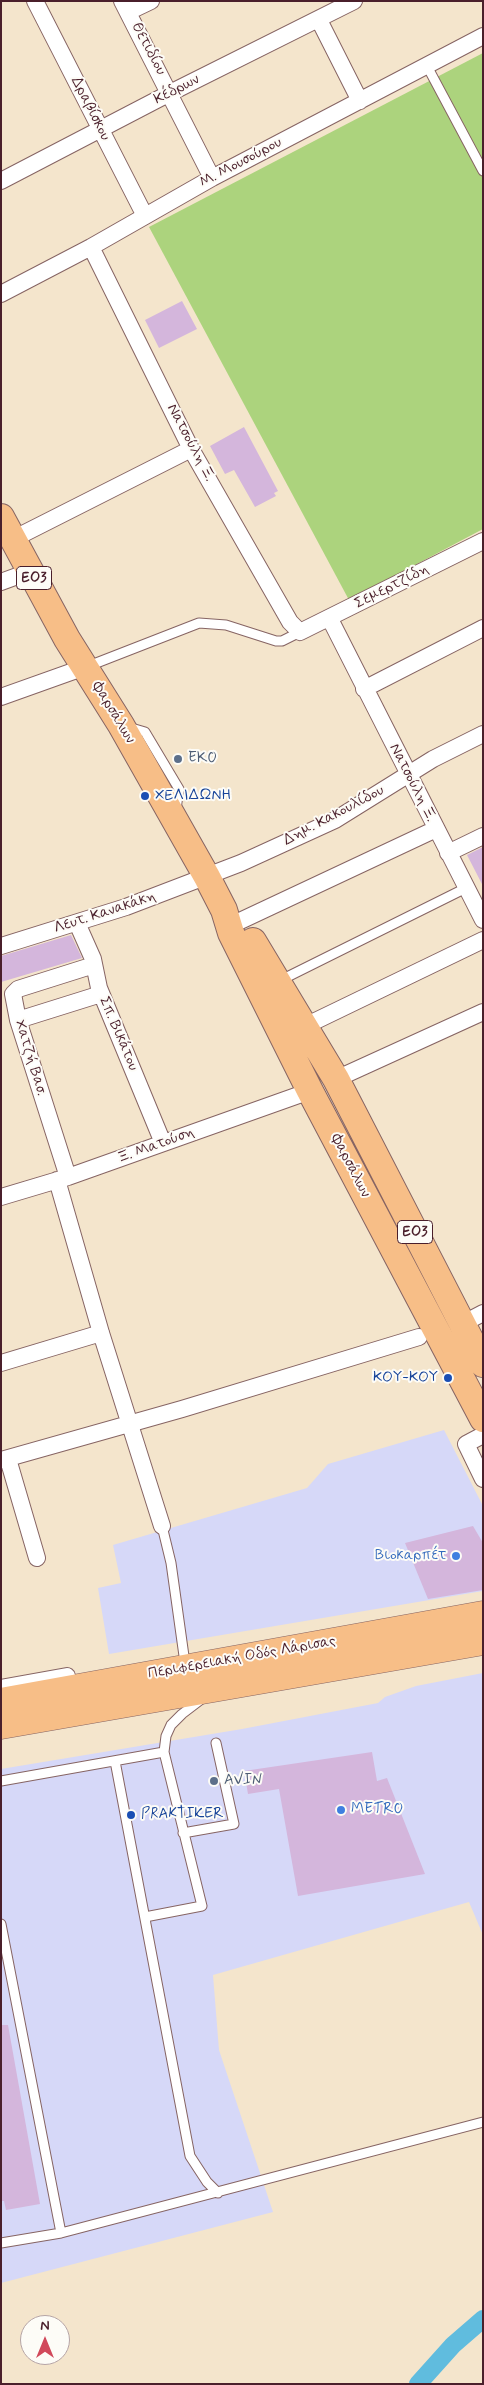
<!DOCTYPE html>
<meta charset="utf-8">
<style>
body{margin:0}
#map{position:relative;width:484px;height:2385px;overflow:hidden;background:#f4e5cc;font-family:Mynerve,sans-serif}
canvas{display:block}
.frame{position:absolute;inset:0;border:2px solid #4a1f2b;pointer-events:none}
.north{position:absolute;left:20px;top:2315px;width:50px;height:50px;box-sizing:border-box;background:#fdfcf7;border:1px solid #b5a4a5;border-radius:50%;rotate:0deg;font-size:14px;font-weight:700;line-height:20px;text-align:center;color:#4a1f2b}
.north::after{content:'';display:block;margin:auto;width:18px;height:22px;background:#d1495b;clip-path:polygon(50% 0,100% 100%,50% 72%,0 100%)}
</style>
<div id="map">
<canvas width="484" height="2385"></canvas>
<div class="frame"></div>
<div class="north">N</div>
</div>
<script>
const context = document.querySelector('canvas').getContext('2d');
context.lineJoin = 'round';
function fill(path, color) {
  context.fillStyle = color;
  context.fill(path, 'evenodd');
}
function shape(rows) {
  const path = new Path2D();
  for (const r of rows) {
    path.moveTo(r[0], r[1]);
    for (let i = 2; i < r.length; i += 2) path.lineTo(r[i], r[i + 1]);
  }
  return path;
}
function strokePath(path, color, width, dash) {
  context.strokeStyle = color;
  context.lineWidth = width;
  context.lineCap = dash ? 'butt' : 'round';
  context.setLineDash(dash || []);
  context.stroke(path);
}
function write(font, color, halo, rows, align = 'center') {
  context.font = font + ' Mynerve,sans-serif';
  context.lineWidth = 4;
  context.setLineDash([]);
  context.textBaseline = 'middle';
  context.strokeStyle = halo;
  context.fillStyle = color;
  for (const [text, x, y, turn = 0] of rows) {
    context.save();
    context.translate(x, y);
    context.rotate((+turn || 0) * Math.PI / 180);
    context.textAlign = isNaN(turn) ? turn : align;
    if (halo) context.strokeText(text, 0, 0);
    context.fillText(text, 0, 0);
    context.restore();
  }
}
fill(shape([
 [444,1430,483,1506,483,1591,109,1654,98,1588,121,1583,113,1545,307,1488,328,1464],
 [483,1673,483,1935,469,1902,213,1975,219,2050,273,2212,1,2283,1,1769,242,1729,378,1703,385,1697,416,1686]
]), '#d6d8f8');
fill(shape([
 [483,53,483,529,349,600,149,227]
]), '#acd37d');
strokePath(shape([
 [418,2384,453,2345,483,2319]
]), '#60bcde', 18);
fill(shape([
 [182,301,197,329,159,348,145,320],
 [244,427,278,491,274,493,276,496,255,507,234,470,225,474,210,446],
 [483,847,483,886,467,855],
 [71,935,82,958,1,982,1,956],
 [473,1526,483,1543,483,1590,428,1599,405,1543],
 [372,1752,377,1781,387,1778,425,1874,298,1896,279,1789,248,1794,244,1771],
 [1,2025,8,2025,40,2204,6,2210,4,2201,1,2201]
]), '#d4b6dc');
const lane = shape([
 [427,66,483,171],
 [86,667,199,623,226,625,276,641,282,641,300,632],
 [128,727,145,732,179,789,176,809],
 [281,980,466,888],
 [162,1526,171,1563,184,1656],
 [115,1761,190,2156,207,2182,218,2193],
 [1,1781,164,1752],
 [183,1833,234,1824,216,1743],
 [145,1917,202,1906,164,1752,166,1736,171,1725,182,1714,203,1698],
 [1,1924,61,2233,483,2122],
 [1,2243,61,2233]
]);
const street = shape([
 [35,1,145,216],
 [122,1,212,178],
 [128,12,151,1],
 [319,20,360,101],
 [1,181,170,93,354,1],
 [91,247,191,449,290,622,300,632,483,541],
 [1,294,91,247,212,178,483,36],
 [13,539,191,449],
 [1,582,31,571],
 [330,619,483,920],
 [364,689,483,628],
 [1,697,85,667],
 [448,853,483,836],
 [240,921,436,829],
 [77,923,93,959,99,988,163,1143],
 [1,946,126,907,241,863,335,820,433,759,483,734],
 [18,1020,101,994],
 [303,1027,483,940],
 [336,1079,483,1012],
 [68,1177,18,1020,13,994,18,989,94,965],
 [57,1180,101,1333,162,1526],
 [1,1197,68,1177,310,1091],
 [462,1324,483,1313],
 [1,1363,101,1333],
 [483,1435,466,1444,483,1479],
 [8,1459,37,1558],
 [1,1460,182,1409,419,1337],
 [1,1688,67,1676]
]);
const primary = shape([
 [1,517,67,639,121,725,207,877,224,910,231,933,310,1091,483,1419],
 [253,941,336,1079,483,1364]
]);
const highway = shape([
 [1,1702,483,1615],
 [1,1725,483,1641]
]);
strokePath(lane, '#866463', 11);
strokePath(street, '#866463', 18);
strokePath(primary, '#866463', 28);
strokePath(highway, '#866463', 29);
strokePath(lane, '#fff', 9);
strokePath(street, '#fff', 16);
strokePath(primary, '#f7be87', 26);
strokePath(highway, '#f7be87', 28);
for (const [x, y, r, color] of [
 [178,759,5,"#5c6f8a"],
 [145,796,5,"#1a4fb4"],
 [448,1378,5,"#1a4fb4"],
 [456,1556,5,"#3f7fe0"],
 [214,1781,5,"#5c6f8a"],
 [341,1810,5,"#3f7fe0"],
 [131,1815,5,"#1a4fb4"]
]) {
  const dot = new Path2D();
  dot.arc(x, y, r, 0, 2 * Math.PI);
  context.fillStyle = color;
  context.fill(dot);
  strokePath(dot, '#fdfcf7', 2);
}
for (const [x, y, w] of [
 [34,578,35],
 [415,1232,35]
]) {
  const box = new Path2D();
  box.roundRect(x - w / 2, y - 11.5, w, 23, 4);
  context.fillStyle = '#fdfcf7';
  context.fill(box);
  strokePath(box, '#4a1f2b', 1);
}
write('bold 14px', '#4a1f2b', null, [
 ["ΕΟ3",34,578],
 ["ΕΟ3",415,1232]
]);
write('15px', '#4a1f2b', '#fdfcf7', [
 ["Θετιδίου",148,49,62],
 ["Κέδρων",177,90,-27],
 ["Δραβίσκου",90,109,63],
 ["Μ. Μουσούρου",241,163,-28],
 ["Νατσούλη Ξ.",190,443,62],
 ["Σεμερτζίδη",392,587,-27],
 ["Φαρσάλων",113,713,59],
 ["Νατσούλη Ξ.",412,783,63],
 ["Δημ. Κακουλίδου",334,816,-28],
 ["Λευτ. Κανακάκη",105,913,-18],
 ["Σπ. Βικάτου",118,1034,67],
 ["Χατζή Βασ.",30,1058,73],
 ["Ξ. Ματούση",156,1146,-20],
 ["Φαρσάλων",350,1166,63],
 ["Περιφερειακή Οδός Λάρισας",242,1658,-10]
]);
write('15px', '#4e5e75', '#fdfcf7', [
 ["EKO",188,759],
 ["AVIN",224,1781]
], 'left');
write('15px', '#164399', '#fdfcf7', [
 ["ΧΕΛΙΔΩΝΗ",155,796],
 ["ΚΟΥ-ΚΟΥ",438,1378,"right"],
 ["PRAKTIKER",141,1815]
], 'left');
write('15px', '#366cbe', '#fdfcf7', [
 ["Βιοκαρπέτ",446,1556],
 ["METRO",351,1810,"left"]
], 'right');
</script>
